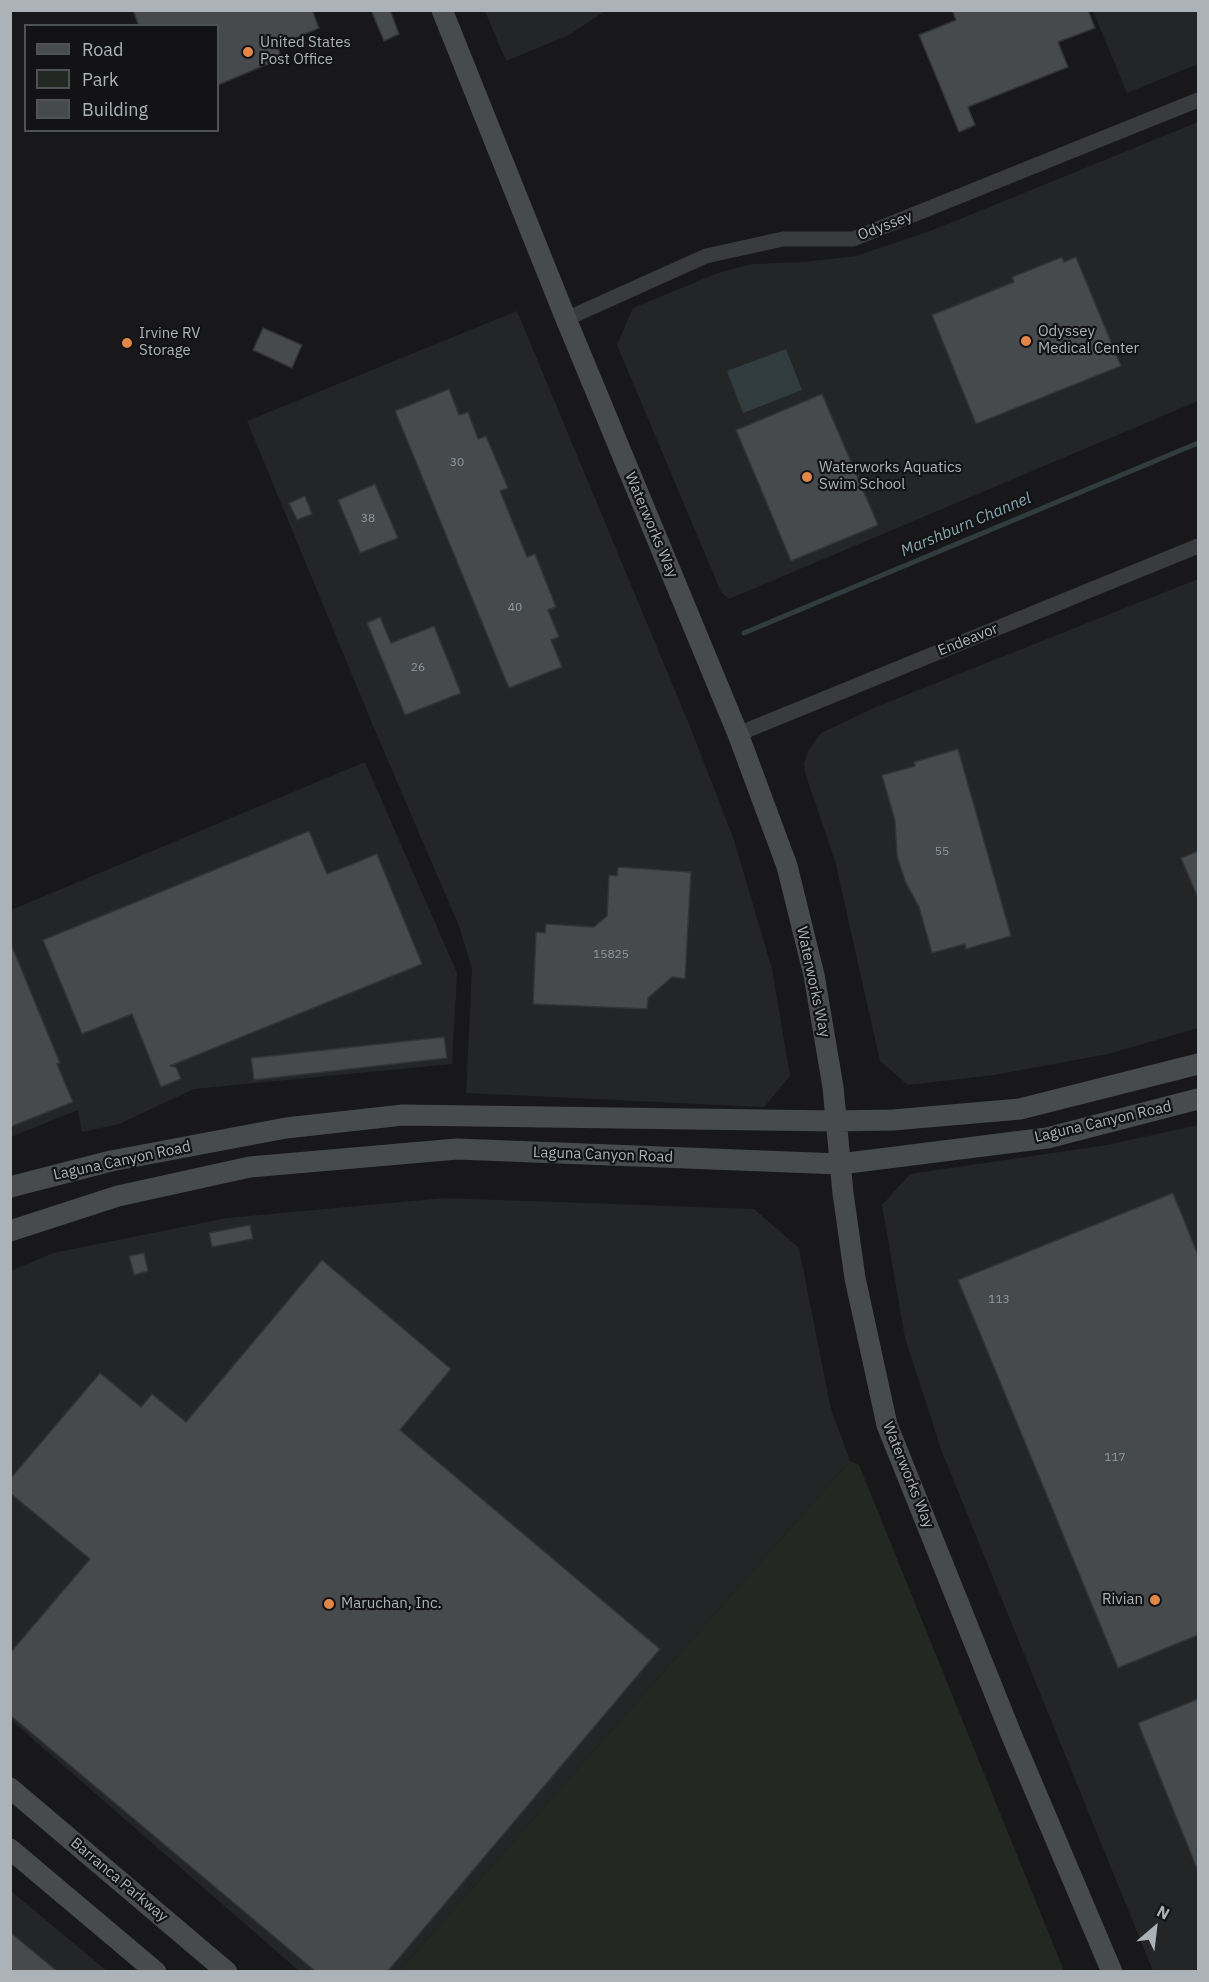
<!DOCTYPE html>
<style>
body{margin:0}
#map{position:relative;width:1209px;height:1982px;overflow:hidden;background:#18181a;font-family:"IBM Plex Sans",sans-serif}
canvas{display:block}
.frame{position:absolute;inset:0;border:12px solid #abb3b8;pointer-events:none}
.legend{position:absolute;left:24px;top:24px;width:195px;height:108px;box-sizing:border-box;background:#131315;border:2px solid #505356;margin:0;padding:8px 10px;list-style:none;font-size:18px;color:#abb3b8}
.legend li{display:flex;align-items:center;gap:12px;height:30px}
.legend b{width:30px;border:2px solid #505356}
.north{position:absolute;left:1125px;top:1898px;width:60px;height:60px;-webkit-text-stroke:4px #131315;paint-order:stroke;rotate:28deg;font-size:16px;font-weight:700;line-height:24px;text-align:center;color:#abb3b8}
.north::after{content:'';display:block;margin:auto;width:21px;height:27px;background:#abb3b8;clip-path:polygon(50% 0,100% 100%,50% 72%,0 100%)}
</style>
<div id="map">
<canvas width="1209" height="1982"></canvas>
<div class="frame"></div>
<ul class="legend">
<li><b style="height:8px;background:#484b4e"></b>Road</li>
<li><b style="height:16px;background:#232922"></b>Park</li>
<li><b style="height:16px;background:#474a4c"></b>Building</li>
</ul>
<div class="north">N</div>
</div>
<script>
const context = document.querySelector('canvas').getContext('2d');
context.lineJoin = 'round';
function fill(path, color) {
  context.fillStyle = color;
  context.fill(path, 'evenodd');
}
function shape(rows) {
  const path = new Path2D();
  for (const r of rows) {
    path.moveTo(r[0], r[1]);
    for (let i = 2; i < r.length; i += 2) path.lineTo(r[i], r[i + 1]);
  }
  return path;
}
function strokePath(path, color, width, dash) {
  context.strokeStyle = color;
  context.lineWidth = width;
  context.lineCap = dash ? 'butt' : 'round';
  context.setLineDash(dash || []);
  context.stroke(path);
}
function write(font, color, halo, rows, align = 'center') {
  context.font = font + ' "IBM Plex Sans",sans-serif';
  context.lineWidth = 4.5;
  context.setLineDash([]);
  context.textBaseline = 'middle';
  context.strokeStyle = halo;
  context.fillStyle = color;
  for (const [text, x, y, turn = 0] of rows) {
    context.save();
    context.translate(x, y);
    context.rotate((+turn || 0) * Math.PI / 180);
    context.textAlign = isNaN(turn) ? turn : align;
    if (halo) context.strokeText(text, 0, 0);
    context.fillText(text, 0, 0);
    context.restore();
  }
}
fill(shape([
 [485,11,605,11,569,35,506,61],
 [1093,11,1198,11,1198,64,1127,93],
 [1198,122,1198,401,729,599,721,592,617,345,633,308,718,273,752,264,804,262,856,256,933,230],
 [517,311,691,729,734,840,772,969,790,1076,764,1107,466,1093,472,969,459,926,374,728,247,421],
 [1198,579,1198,1028,1108,1054,994,1075,908,1085,880,1061,835,861,806,776,804,764,808,751,821,733,876,707],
 [365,762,457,973,452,1064,194,1089,119,1124,82,1132,78,1110,11,1137,11,910],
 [1198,1125,1198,1971,1153,1971,942,1452,905,1338,882,1205,910,1174,1107,1145],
 [445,1198,754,1209,799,1248,831,1409,850,1461,399,1971,299,1971,11,1720,11,1271,53,1253,227,1218],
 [11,1891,107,1971,11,1971]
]), '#242527');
fill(shape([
 [850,1461,859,1465,1064,1971,399,1971]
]), '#232922');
fill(shape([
 [786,349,802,390,743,413,727,371]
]), '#313c3f');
strokePath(shape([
 [744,633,1198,443]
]), '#313c3f', 5);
const building = shape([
 [133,10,312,10,319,28,277,46,282,58,218,85,218,26,139,26,133,10],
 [371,10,390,10,399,34,384,41,371,10],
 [952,10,1088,10,1095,28,1058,42,1068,67,968,107,975,125,959,132,919,35,956,20,952,10],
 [1062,257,1064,262,1076,257,1121,366,976,424,932,315,1014,282,1012,277,1062,257],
 [263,328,302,345,292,368,253,350,263,328],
 [449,389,459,415,468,412,478,439,486,436,508,488,500,491,527,557,535,554,556,607,548,610,559,637,551,640,562,667,509,688,395,411,449,389],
 [822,394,878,525,791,561,736,430,822,394],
 [375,484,398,538,360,553,338,500,375,484],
 [305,496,312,514,297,520,289,503,305,496],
 [380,617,391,643,434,626,461,693,405,715,367,623,380,617],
 [958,749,1011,936,966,949,965,944,932,953,919,907,905,881,897,856,895,821,882,775,915,766,914,762,958,749],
 [309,831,327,874,377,854,422,964,170,1066,176,1067,181,1079,161,1087,132,1014,82,1034,43,940,309,831],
 [1198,851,1198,898,1181,858,1198,851],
 [618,867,691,872,685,979,672,977,648,998,647,1009,533,1004,536,932,545,933,546,924,594,927,607,916,609,875,617,876,618,867],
 [11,944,60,1063,57,1064,73,1102,10,1127,11,944],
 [444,1037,447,1058,254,1080,251,1058,444,1037],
 [1173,1193,1198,1255,1198,1635,1118,1668,958,1280,1173,1193],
 [250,1225,253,1239,212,1247,209,1233,250,1225],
 [144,1253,148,1271,134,1275,129,1256,144,1253],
 [322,1260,451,1369,400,1430,660,1649,388,1971,315,1971,10,1715,10,1653,90,1559,10,1493,10,1479,100,1373,141,1407,152,1394,186,1422,322,1260],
 [1198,1699,1198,1871,1138,1723,1198,1699],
 [10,1932,57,1971,10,1971,10,1932]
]);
fill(building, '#474a4c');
strokePath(building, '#323336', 1.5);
strokePath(shape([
 [566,319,706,256,783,239,853,239,1198,100],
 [738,734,1198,546]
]), '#393b3e', 15);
strokePath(shape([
 [442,10,566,319,738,734,787,866,814,975,833,1087,843,1193,855,1278,887,1425,1011,1734,1112,1972],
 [10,1187,111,1161,286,1128,403,1115,835,1121,893,1120,1020,1109,1198,1064],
 [10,1231,118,1196,250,1167,457,1149,840,1164,1047,1138,1198,1099],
 [10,1788,227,1972],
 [10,1849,156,1972]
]), '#484b4e', 21);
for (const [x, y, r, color] of [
 [248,52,6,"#e28748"],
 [1026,341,6,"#e28748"],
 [127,343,6,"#e28748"],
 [807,477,6,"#e28748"],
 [1155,1600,6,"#e28748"],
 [329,1604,6,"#e28748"]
]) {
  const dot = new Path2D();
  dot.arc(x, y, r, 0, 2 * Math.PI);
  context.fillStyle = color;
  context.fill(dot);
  strokePath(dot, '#131315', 2);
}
write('12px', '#92999d', null, [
 ["30",457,463],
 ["38",368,519],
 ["40",515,608],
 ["26",418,668],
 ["55",942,852],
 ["15825",611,955],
 ["113",999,1300],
 ["117",1115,1458]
]);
write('15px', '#abb3b8', '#131315', [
 ["United States",260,43],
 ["Post Office",260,60],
 ["Odyssey",1038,332],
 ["Medical Center",1038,349],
 ["Irvine RV",139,334],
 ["Storage",139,351],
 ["Waterworks Aquatics",819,468],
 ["Swim School",819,485],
 ["Rivian",1143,1600,"right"],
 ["Maruchan, Inc.",341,1604]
], 'left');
write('15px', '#abb3b8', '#131315', [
 ["Odyssey",885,226,-21],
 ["Waterworks Way",651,525,67],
 ["Endeavor",968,640,-22],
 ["Waterworks Way",813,982,78],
 ["Laguna Canyon Road",1103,1122,-13],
 ["Laguna Canyon Road",603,1155,2],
 ["Laguna Canyon Road",122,1161,-12],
 ["Waterworks Way",908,1475,68],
 ["Barranca Parkway",119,1880,40]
]);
write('italic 16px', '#86a7b0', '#131315', [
 ["Marshburn Channel",966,525,-23]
]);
</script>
